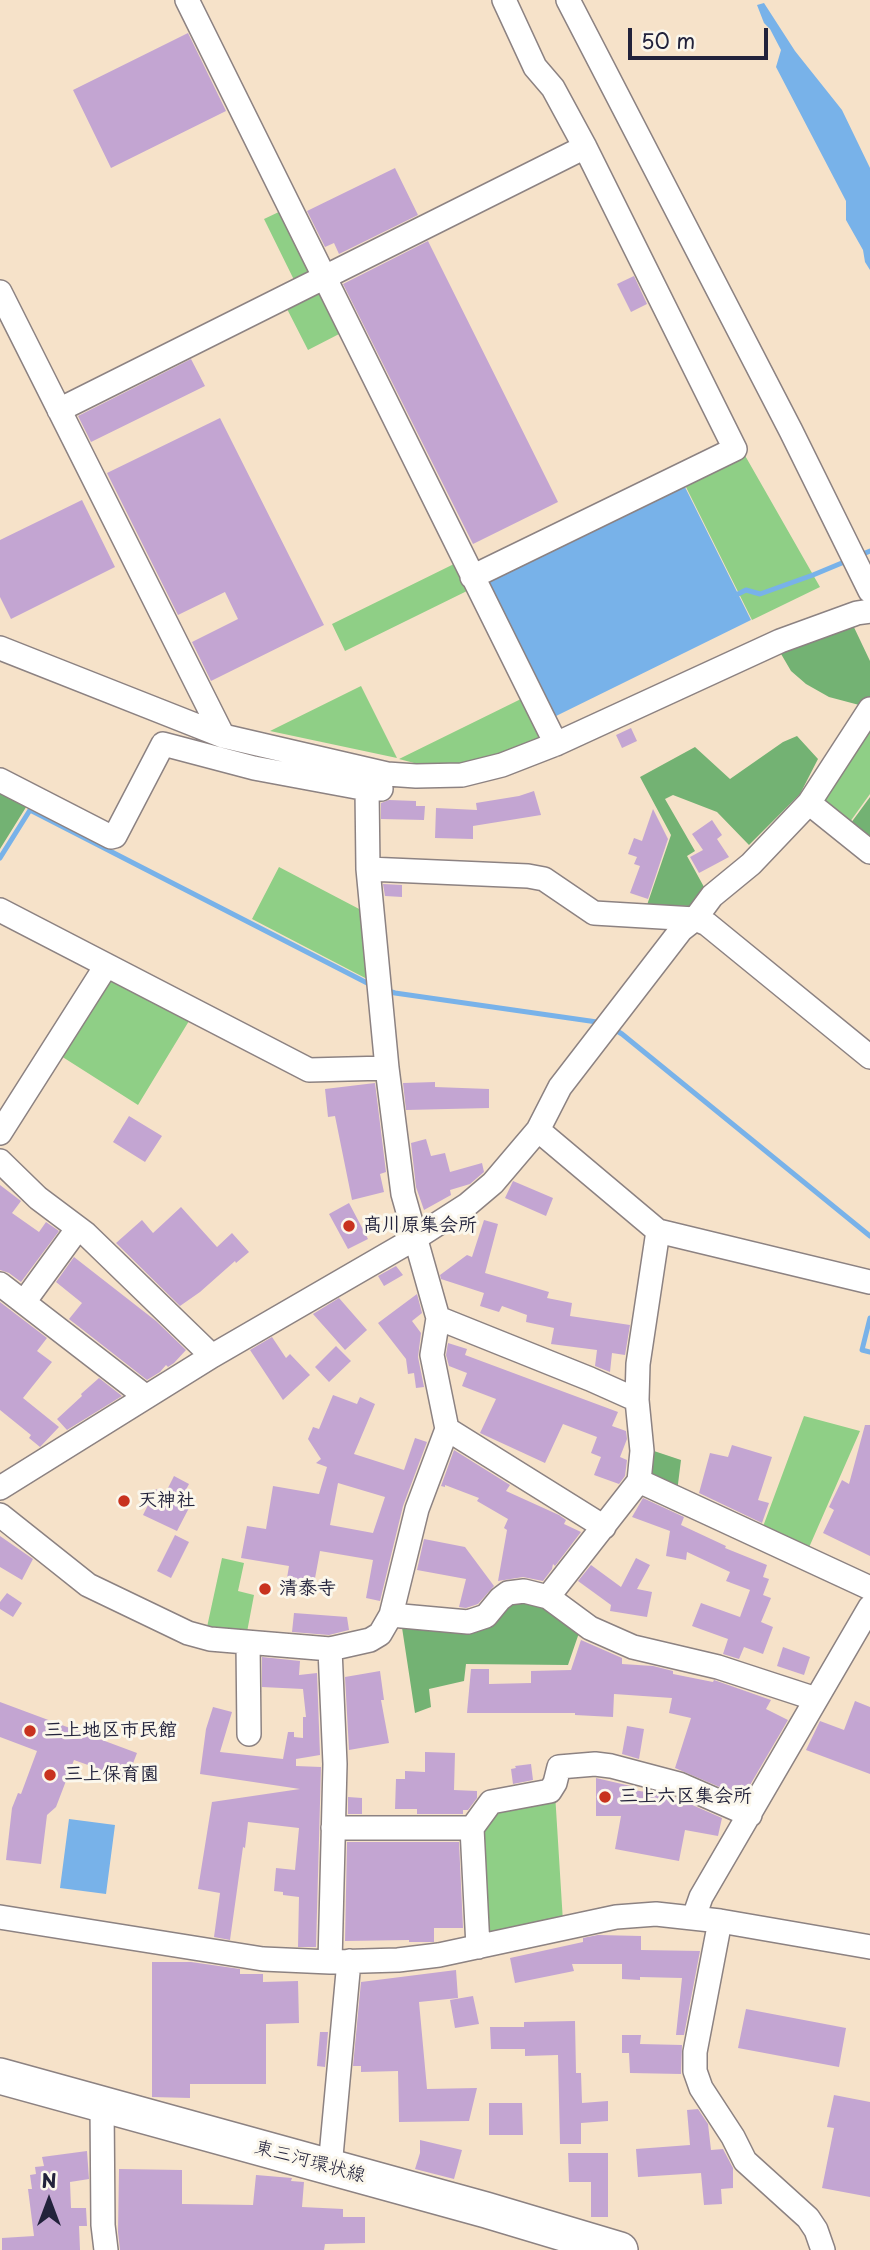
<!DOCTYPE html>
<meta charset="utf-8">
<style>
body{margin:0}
#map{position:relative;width:870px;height:2250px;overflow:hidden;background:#f6e2c9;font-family:"Playpen Sans",sans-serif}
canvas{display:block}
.north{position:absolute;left:14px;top:2166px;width:70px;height:70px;-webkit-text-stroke:5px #fbf7ec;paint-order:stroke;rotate:0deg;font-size:19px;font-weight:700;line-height:28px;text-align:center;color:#22223b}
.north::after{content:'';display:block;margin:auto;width:24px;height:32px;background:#22223b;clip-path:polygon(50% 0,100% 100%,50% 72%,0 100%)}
.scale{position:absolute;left:628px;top:28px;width:140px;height:32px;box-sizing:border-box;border:4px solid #22223b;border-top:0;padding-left:9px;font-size:21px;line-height:24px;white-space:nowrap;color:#22223b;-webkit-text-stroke:5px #fbf7ec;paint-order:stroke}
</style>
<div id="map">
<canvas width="870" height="2250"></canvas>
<div class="north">N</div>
<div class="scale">50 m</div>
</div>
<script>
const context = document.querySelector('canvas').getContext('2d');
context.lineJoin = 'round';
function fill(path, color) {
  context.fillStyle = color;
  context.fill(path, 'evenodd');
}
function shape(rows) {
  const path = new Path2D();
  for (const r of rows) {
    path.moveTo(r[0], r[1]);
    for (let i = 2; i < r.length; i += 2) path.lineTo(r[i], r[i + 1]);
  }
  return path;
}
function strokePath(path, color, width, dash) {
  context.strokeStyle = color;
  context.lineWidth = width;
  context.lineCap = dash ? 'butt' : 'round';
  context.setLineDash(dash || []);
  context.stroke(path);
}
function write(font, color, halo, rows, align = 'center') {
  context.font = font + ' "Playpen Sans","Klee One",sans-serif';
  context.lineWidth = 6;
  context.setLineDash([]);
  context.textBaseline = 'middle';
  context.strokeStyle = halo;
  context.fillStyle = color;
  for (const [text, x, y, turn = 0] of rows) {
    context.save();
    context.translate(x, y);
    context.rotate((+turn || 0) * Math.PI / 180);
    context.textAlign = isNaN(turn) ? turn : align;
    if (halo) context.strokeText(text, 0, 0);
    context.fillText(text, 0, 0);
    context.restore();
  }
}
fill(shape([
 [283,210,316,276,297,286,264,219],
 [321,287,343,332,308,350,285,305],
 [743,452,820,587,752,620,683,481],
 [458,562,471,589,345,651,332,624],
 [361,686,397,758,270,731],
 [525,697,540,737,538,743,461,766,418,764,399,759],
 [870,719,870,794,847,826,816,802],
 [279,867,363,911,369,980,252,919],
 [112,975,192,1016,138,1105,61,1056],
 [804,1416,860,1431,807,1552,761,1532],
 [222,1558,244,1563,238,1591,254,1595,247,1632,207,1627],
 [555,1793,563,1922,482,1937,484,1824,493,1811]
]), '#8fcf86');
fill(shape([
 [851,621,870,661,870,698,863,706,829,697,806,684,791,671,777,647],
 [797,736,818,759,800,794,749,845,717,812,673,795,665,799,695,851,687,856,704,887,691,906,647,905,671,835,640,777,695,747,730,779,783,742],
 [0,789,28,804,0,849],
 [870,797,870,845,848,827],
 [648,1449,681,1460,677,1492,645,1479],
 [510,1601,540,1603,580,1630,568,1665,466,1664,464,1681,429,1689,431,1707,415,1713,401,1621,459,1626]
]), '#73b273');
fill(shape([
 [764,3,795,51,842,110,870,168,870,270,865,262,863,250,846,220,846,201,776,67,781,50,770,29,764,23,757,5],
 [682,481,751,620,552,718,483,580],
 [69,1819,115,1825,106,1894,60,1888]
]), '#78b2e9');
strokePath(shape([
 [858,556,870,551],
 [734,596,746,590,760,594,813,575,849,560],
 [0,858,30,810,373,986],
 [385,990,395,993,604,1023],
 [612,1028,622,1034,870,1236],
 [870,1318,862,1350,870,1352]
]), '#78b2e9', 5);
fill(shape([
 [188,33,226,111,111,168,73,90],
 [395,168,418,215,339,254,334,243,325,247,307,211],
 [428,241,558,502,473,544,343,284],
 [634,276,647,304,631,312,617,284],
 [191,359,205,386,91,442,78,416],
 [220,418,324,625,211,681,192,642,238,619,225,592,178,615,107,473],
 [82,500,115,567,11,619,0,597,0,540],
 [631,728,637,741,622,748,616,735],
 [534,791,541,815,473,826,473,839,435,838,436,808,477,810,476,803,519,796],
 [389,800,416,801,416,806,425,806,424,820,381,819,381,803],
 [653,809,668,839,648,899,630,893,640,866,634,864,637,857,628,854,634,838,642,841],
 [712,820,722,835,717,839,729,857,699,873,690,857,703,850,692,834],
 [383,884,402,885,402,897,385,896],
 [435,1082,435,1087,489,1089,489,1108,406,1110,403,1083],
 [375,1083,386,1172,380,1174,384,1192,352,1200,335,1116,328,1117,325,1089],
 [129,1116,162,1136,145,1162,113,1142],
 [426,1139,431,1156,445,1153,450,1172,482,1163,484,1172,470,1184,450,1190,451,1195,424,1210,416,1187,411,1143],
 [513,1181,553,1198,546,1216,505,1198],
 [0,1185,21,1201,12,1213,39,1232,46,1222,59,1231,21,1282,9,1273,0,1270],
 [349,1203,368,1239,348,1249,329,1214],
 [181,1207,217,1247,232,1233,249,1252,236,1263,235,1261,200,1292,180,1306,116,1243,142,1220,153,1233],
 [484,1220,498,1224,485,1273,549,1292,547,1298,572,1303,570,1316,630,1325,625,1355,612,1353,610,1372,595,1366,597,1350,551,1344,554,1328,526,1322,527,1315,502,1306,499,1312,480,1306,484,1293,441,1279,440,1275,467,1255,472,1257],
 [74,1257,156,1321,186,1350,174,1363,168,1367,166,1365,160,1372,147,1380,69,1319,82,1303,56,1282],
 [396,1266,403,1275,384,1286,378,1276],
 [417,1294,422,1313,412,1321,421,1333,418,1357,424,1387,416,1388,414,1373,408,1374,406,1359,378,1323],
 [339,1298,367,1330,345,1350,313,1314],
 [0,1302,47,1338,37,1351,52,1362,23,1398,59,1427,40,1447,29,1438,31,1435,0,1410],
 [272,1337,286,1358,290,1354,310,1375,283,1400,250,1350],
 [448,1343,467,1349,465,1355,618,1412,612,1426,626,1431,627,1439,620,1457,627,1460,625,1476,619,1484,594,1475,601,1457,591,1453,597,1437,563,1424,545,1463,480,1433,496,1399,462,1386,467,1373,449,1366,446,1355],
 [336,1346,351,1361,329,1382,315,1367],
 [99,1378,122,1396,67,1430,57,1419,82,1396,81,1394],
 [333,1395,357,1404,360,1397,375,1404,354,1454,404,1470,415,1438,427,1442,403,1506,380,1601,366,1598,373,1560,320,1551,313,1589,286,1584,289,1566,241,1558,247,1526,266,1529,273,1486,319,1494,327,1467,316,1463,321,1459,308,1439,313,1427,319,1429],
 [338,1483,385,1497,373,1533,330,1525],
 [865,1425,870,1425,870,1556,823,1533,834,1510,829,1507,842,1480,849,1484],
 [732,1445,772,1457,758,1500,769,1503,762,1523,699,1493,710,1453,728,1457],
 [454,1450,510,1485,506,1491,559,1515,566,1520,564,1524,581,1532,555,1566,553,1564,552,1569,543,1581,523,1577,498,1581,507,1530,504,1528,508,1519,477,1501,479,1498,445,1485,445,1487,441,1486],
 [174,1476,189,1484,180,1501,190,1506,177,1531,143,1515,156,1489,165,1494],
 [643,1498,684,1517,681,1525,726,1546,725,1548,767,1565,763,1577,769,1579,763,1595,771,1598,761,1622,773,1627,763,1654,744,1647,739,1659,723,1654,728,1639,692,1626,701,1603,740,1617,750,1590,726,1581,730,1572,687,1552,686,1560,666,1556,670,1531,632,1517],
 [175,1535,189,1542,171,1578,157,1571],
 [0,1536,33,1559,22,1580,0,1567],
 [424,1539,465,1547,494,1586,478,1604,466,1608,459,1607,466,1579,417,1570],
 [636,1558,650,1565,637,1589,652,1592,647,1617,610,1611,611,1605,578,1581,591,1565,621,1587],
 [7,1593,22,1603,13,1617,0,1609,0,1602],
 [294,1613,347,1617,349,1630,329,1635,292,1632],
 [581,1640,622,1658,622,1664,653,1666,673,1671,673,1674,713,1682,714,1680,771,1700,766,1709,788,1720,743,1797,675,1768,691,1718,669,1713,672,1698,614,1694,613,1717,575,1715,575,1713,467,1713,471,1669,489,1669,489,1684,531,1683,531,1671,571,1670],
 [783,1647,810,1657,804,1675,777,1666],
 [262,1657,300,1661,299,1675,317,1673,320,1755,296,1759,296,1766,321,1767,316,1947,298,1947,299,1897,283,1895,283,1892,274,1891,276,1868,295,1870,299,1828,248,1822,245,1848,243,1847,230,1940,214,1937,220,1893,198,1889,212,1802,300,1789,200,1774,206,1729,213,1707,232,1712,220,1752,283,1759,288,1732,294,1732,294,1737,303,1738,303,1717,306,1717,303,1689,262,1687],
 [380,1671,384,1700,381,1700,389,1743,349,1750,345,1677],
 [855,1701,870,1707,870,1774,806,1750,820,1721,844,1730],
 [0,1702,137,1753,127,1779,74,1760,56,1807,47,1815,41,1864,6,1860,12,1808,18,1793,21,1794,37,1751,0,1737],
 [627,1726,644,1729,639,1759,622,1754],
 [425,1752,455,1753,454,1790,477,1791,477,1798,468,1810,463,1810,463,1814,417,1814,417,1809,395,1809,396,1779,405,1779,405,1771,425,1772],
 [531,1764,533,1780,513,1784,511,1769,516,1768,515,1766],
 [596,1778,635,1787,634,1790,674,1797,722,1818,718,1836,685,1830,679,1861,615,1849,621,1816,596,1816],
 [348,1797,362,1798,362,1814,348,1814],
 [347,1842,459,1842,463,1928,434,1928,434,1942,409,1942,409,1940,345,1941],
 [598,1935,641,1936,641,1950,700,1951,684,2035,676,2035,682,1978,640,1977,640,1980,622,1979,622,1964,572,1964,574,1971,515,1983,510,1958,583,1942,583,1938],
 [152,1962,191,1962,240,1969,240,1974,263,1974,263,1982,298,1981,299,2023,266,2024,266,2084,190,2084,190,2098,152,2097],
 [456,1970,458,1998,419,2002,427,2089,477,2088,469,2121,399,2122,398,2071,361,2072,361,2066,353,2066,361,1982],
 [473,1996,479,2024,455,2028,450,2000],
 [746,2009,846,2028,839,2067,738,2048],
 [575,2021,576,2073,581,2073,582,2103,608,2101,608,2121,581,2123,581,2144,560,2144,558,2055,525,2056,525,2049,491,2049,490,2027,524,2027,524,2022],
 [320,2032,328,2032,325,2067,317,2066],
 [622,2035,641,2035,640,2044,682,2045,681,2074,630,2073,629,2053,622,2053],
 [834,2095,870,2102,870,2197,822,2188,834,2128,827,2127],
 [489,2103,522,2103,523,2135,489,2135],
 [698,2109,708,2124,711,2150,723,2149,733,2168,733,2188,721,2189,722,2204,704,2205,701,2173,638,2177,636,2149,690,2145,687,2110],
 [420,2140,462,2150,454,2179,415,2169,420,2153],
 [87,2151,89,2179,70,2182,71,2208,86,2208,87,2226,79,2226,80,2250,2,2250,2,2238,34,2236,28,2189,32,2189,30,2175,36,2174,35,2167,44,2166,42,2157],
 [568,2153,608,2153,608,2217,591,2217,591,2182,569,2182],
 [119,2169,182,2170,182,2204,253,2205,256,2175,292,2178,291,2181,304,2182,302,2207,343,2209,343,2217,365,2217,365,2243,325,2244,324,2250,120,2250,118,2232]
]), '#c3a5d2');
const street = shape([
 [187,0,556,744],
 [568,0,791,431,870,591],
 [0,292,223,736],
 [59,410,585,147],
 [472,577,735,449,585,147,553,88,535,67,504,0],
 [0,648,223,736,387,774,416,776,462,775,502,765,556,744,780,641,857,613,870,611],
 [0,780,111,837,115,836,163,744,254,768,367,789,381,789],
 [809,803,870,852],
 [368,869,528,876,544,879,594,913,695,919,707,924,870,1057],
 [0,910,309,1070,387,1068],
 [538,1130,658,1231,870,1282],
 [0,1133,106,966],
 [0,1161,38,1198,86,1234,212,1356],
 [0,1284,145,1396],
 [24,1302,78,1228],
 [438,1318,590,1379,637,1400],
 [447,1429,604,1527],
 [639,1481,870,1588],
 [0,1488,212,1356,414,1239,467,1205,493,1183,538,1130,560,1087,681,930,695,919,712,896,751,864,809,803,870,709],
 [0,1515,88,1585,188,1633,210,1639,330,1649,370,1640,380,1634,391,1615,417,1509,447,1429,432,1355,438,1318,403,1194,387,1068,368,869,367,789],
 [548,1597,590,1628,633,1647,718,1667,816,1699],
 [391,1615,468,1622,486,1616,500,1599,508,1593,524,1591,548,1597,639,1481,642,1451,637,1400,638,1364,658,1231],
 [248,1643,249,1734],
 [330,1649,335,1764,330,1962],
 [333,1828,472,1828],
 [0,1917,263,1959,330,1962,398,1960,439,1955,616,1917,656,1914,720,1921,870,1947],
 [694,1917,701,1897,870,1607],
 [720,1921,695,2052,695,2071,701,2088,733,2137,745,2161,808,2218,816,2230,823,2250],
 [478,1947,472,1828,491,1802,550,1791,555,1783,559,1767,595,1764,611,1766,679,1784,750,1815],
 [102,2104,103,2225,106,2250],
 [330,2167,349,1961]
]);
const primary = shape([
 [0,2076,486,2210,620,2250]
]);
strokePath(street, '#8c8282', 26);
strokePath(primary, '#8c8282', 38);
strokePath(street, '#fff', 23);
strokePath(primary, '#fff', 35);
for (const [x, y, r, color] of [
 [349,1226,7,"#c8321e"],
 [124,1501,7,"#c8321e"],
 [265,1589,7,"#c8321e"],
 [30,1731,7,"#c8321e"],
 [50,1775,7,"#c8321e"],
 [605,1797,7,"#c8321e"]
]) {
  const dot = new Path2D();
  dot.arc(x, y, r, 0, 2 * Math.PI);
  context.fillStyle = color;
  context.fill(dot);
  strokePath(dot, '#fbf7ec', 2.5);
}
write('bold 19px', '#22223b', '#fbf7ec', [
 ["髙川原集会所",363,1226],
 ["天神社",138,1501],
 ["清泰寺",279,1589],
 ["三上地区市民館",44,1731],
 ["三上保育園",64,1775],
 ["三上六区集会所",619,1797]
], 'left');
write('19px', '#22223b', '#fbf7ec', [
 ["東三河環状線",310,2162,15]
]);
</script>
